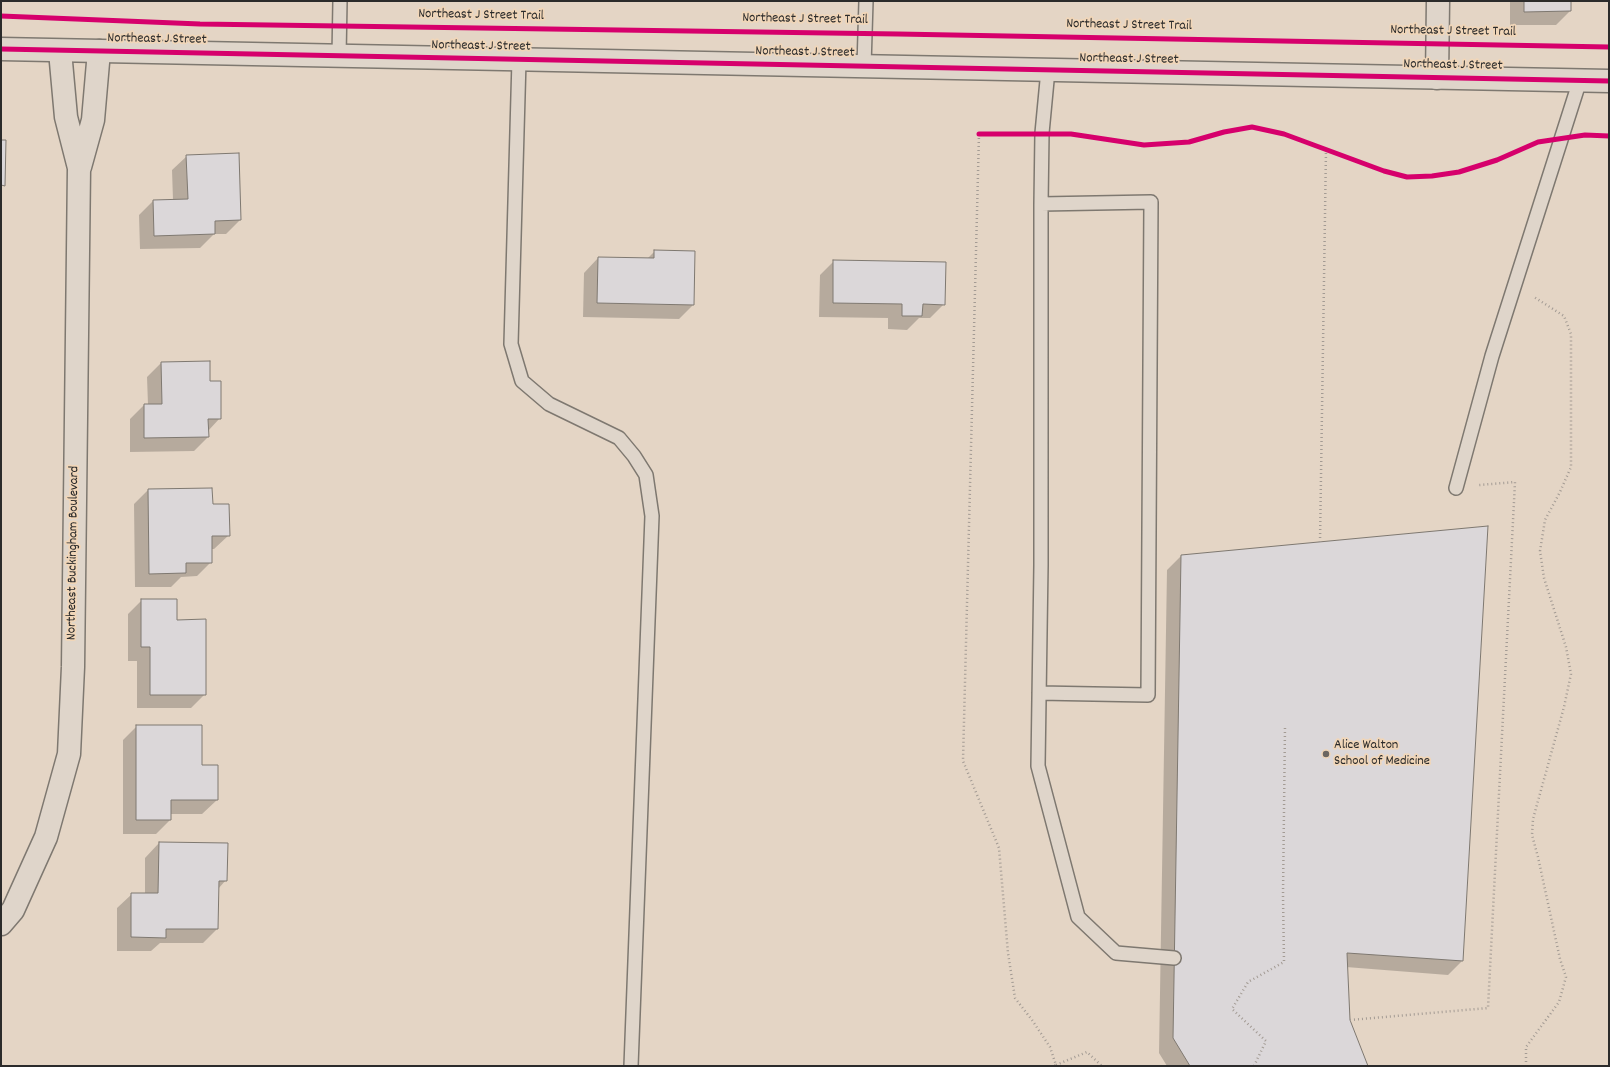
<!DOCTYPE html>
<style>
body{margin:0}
#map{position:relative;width:1610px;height:1067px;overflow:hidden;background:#e4d5c5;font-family:Dekko,sans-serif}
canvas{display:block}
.frame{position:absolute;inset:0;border:2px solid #2b2b2b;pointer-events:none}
</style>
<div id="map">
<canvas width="1610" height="1067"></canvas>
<div class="frame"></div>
</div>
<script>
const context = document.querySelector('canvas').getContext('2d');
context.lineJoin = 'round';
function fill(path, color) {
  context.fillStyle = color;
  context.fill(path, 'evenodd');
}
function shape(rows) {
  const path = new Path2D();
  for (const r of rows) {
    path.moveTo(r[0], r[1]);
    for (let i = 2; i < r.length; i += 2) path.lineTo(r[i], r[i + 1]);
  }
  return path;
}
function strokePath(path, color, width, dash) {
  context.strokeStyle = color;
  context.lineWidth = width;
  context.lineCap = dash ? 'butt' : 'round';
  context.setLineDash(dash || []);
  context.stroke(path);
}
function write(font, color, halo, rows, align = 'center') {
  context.font = font + ' Dekko,sans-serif';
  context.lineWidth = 3.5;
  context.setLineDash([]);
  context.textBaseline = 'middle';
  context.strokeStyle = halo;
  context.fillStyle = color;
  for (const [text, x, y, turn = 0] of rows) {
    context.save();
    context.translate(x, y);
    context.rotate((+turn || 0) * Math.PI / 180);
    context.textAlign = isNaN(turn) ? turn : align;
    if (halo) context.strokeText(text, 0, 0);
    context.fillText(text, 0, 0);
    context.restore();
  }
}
fill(shape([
 [1510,1,1570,1,1570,11,1556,25,1510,25],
 [187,156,240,220,226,234,214,234,200,248,140,249,139,215,153,201,173,200,172,170],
 [655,251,693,305,679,319,583,317,584,273,598,258,647,259],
 [834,261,944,304,930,318,919,318,907,330,888,329,888,318,819,317,820,275],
 [209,362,209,382,220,418,208,431,208,437,194,451,130,452,130,419,144,405,148,405,147,377,161,363],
 [148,490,212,505,229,535,214,549,211,549,211,562,197,576,181,577,171,587,135,587,134,504],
 [1487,527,1462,961,1448,975,1346,967,1349,1021,1367,1066,1167,1066,1159,1053,1167,570,1181,556],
 [142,600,205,694,191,708,137,708,137,661,128,661,128,614],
 [137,726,201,766,217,800,202,814,170,814,170,820,156,834,123,834,123,740],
 [159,843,226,880,218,889,217,929,203,943,160,943,151,951,117,951,117,908,132,894,145,894,145,858]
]), '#0003');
const building = shape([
 [1524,1,1571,1,1571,11,1524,12,1524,1],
 [1,140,6,140,5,186,1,185,1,140],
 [239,153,241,220,215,221,215,234,154,236,153,200,188,199,186,155,239,153],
 [654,250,695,251,694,305,597,303,598,257,654,258,654,250],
 [833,260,946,262,945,305,923,304,922,316,902,316,902,304,833,303,833,260],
 [210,361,210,381,221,381,221,419,208,419,209,437,144,438,144,404,162,404,161,362,210,361],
 [212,488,213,504,229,504,230,536,212,536,212,563,186,563,186,573,149,574,148,489,212,488],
 [1488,526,1463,961,1347,953,1350,1020,1368,1066,1190,1066,1173,1038,1181,555,1488,526],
 [141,599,177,599,177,620,206,619,206,695,150,695,150,647,141,647,141,599],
 [136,725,202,725,202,765,218,765,218,800,171,800,171,820,136,820,136,725],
 [159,842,228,843,227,881,219,881,218,929,166,929,166,938,131,937,131,893,158,893,159,842]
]);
fill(building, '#dbd7d9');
strokePath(building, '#7e7870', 1);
const lane = shape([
 [339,56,340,1],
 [519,60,511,344,522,381,549,404,619,438,634,456,646,475,652,516,631,1066],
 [864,66,866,1],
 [1048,70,1042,133,1041,204,1041,565,1038,766,1078,917,1116,953,1174,958],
 [1456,488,1492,356,1580,80],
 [1039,693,1148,695,1151,202,1041,204]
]);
const street = shape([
 [1437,78,1438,1],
 [80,167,93,120,99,51],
 [1,924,13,910,46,837,69,754,73,667,79,168,66,117,60,51]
]);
const secondary = shape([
 [1,49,1609,81]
]);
strokePath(lane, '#7e7870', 16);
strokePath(street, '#7e7870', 25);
strokePath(secondary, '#7e7870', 25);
strokePath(shape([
 [979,134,963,761,999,848,1008,953,1015,998,1032,1020,1050,1047,1056,1065,1054,1066],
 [1320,542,1326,149],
 [1350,1020,1488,1008,1515,482,1479,485],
 [1056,1065,1087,1052,1102,1066],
 [1254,1066,1266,1041,1232,1009,1248,982,1284,962,1283,895,1285,726],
 [1526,1066,1526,1047,1559,1002,1566,977,1560,959,1538,857,1532,835,1533,819,1564,707,1571,674,1566,647,1544,578,1540,551,1545,520,1560,492,1571,467,1571,334,1564,316,1534,297]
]), '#a39b94', 2.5, [1, 3]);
strokePath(lane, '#dfd5ca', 13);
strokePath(street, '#dfd5ca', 22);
strokePath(secondary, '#dfd5ca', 22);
strokePath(shape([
 [1,16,200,24,898,34,1609,47],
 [1,49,1609,81],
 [979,134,1071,134,1144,145,1189,142,1224,132,1252,127,1284,134,1384,171,1407,177,1432,176,1459,172,1497,160,1538,142,1585,135,1609,136]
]), '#d6006c', 5);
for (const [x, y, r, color] of [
 [1326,754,4,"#6c6661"]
]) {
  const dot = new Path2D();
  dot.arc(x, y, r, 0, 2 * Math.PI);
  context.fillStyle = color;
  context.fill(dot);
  strokePath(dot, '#f1d6b8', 1.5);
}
write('14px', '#2b2b2b', '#f1d6b8', [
 ["Northeast J Street Trail",481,16,1],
 ["Northeast J Street Trail",805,20,1],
 ["Northeast J Street Trail",1129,26,1],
 ["Northeast J Street Trail",1453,32,1],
 ["Northeast J Street",157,40,1],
 ["Northeast J Street",481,47,1],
 ["Northeast J Street",805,53,1],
 ["Northeast J Street",1129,60,1],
 ["Northeast J Street",1453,66,1],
 ["Northeast Buckingham Boulevard",74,553,-89]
]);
write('14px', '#2b2b2b', '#f1d6b8', [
 ["Alice Walton",1334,746],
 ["School of Medicine",1334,762]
], 'left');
</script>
